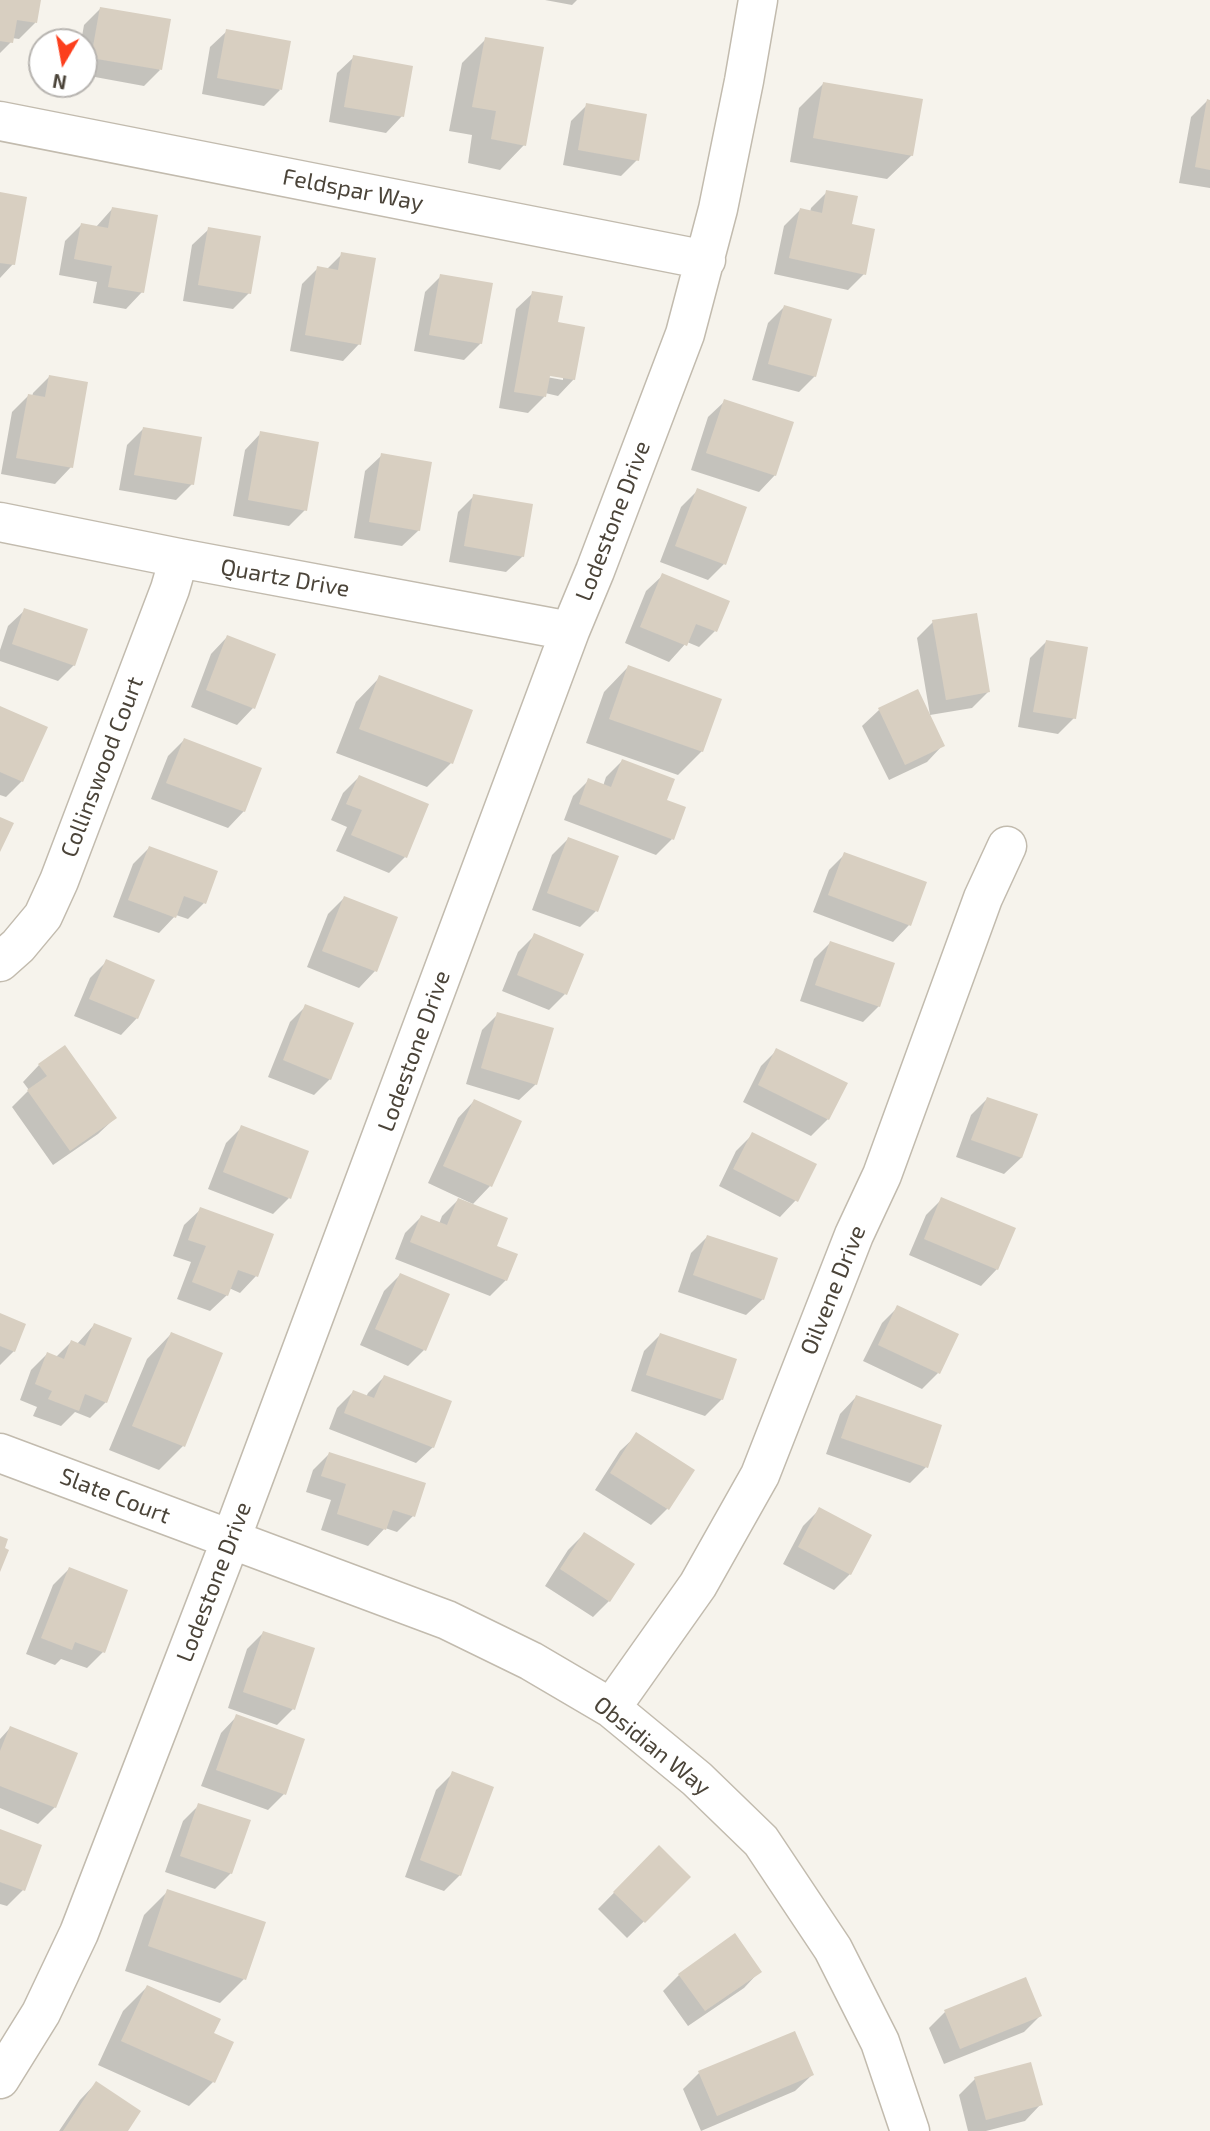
<!DOCTYPE html>
<style>
body{margin:0}
#map{position:relative;width:1210px;height:2131px;overflow:hidden;background:#f6f3ec;font-family:"Exo 2",sans-serif}
canvas{display:block}
.north{position:absolute;left:28px;top:28px;width:70px;height:70px;box-sizing:border-box;background:#fff;border:2px solid #b7b4b0;border-radius:50%;rotate:190deg;font-size:19px;font-weight:700;line-height:28px;text-align:center;color:#4b4439}
.north::after{content:'';display:block;margin:auto;width:24px;height:32px;background:#fc3f1d;clip-path:polygon(50% 0,100% 100%,50% 72%,0 100%)}
</style>
<div id="map">
<canvas width="1210" height="2131"></canvas>
<div class="north">N</div>
</div>
<script>
const context = document.querySelector('canvas').getContext('2d');
context.lineJoin = 'round';
function fill(path, color) {
  context.fillStyle = color;
  context.fill(path, 'evenodd');
}
function shape(rows) {
  const path = new Path2D();
  for (const r of rows) {
    path.moveTo(r[0], r[1]);
    for (let i = 2; i < r.length; i += 2) path.lineTo(r[i], r[i + 1]);
  }
  return path;
}
function strokePath(path, color, width, dash) {
  context.strokeStyle = color;
  context.lineWidth = width;
  context.lineCap = dash ? 'butt' : 'round';
  context.setLineDash(dash || []);
  context.stroke(path);
}
function write(font, color, halo, rows, align = 'center') {
  context.font = font + ' "Exo 2",sans-serif';
  context.lineWidth = 5;
  context.setLineDash([]);
  context.textBaseline = 'middle';
  context.strokeStyle = halo;
  context.fillStyle = color;
  for (const [text, x, y, turn = 0] of rows) {
    context.save();
    context.translate(x, y);
    context.rotate((+turn || 0) * Math.PI / 180);
    context.textAlign = isNaN(turn) ? turn : align;
    if (halo) context.strokeText(text, 0, 0);
    context.fillText(text, 0, 0);
    context.restore();
  }
}
fill(shape([
 [0,0,39,0,35,23,19,39,12,38,11,42,0,53],
 [545,0,577,0,572,5],
 [100,9,160,70,144,86,84,75,84,42,81,42,84,25],
 [227,31,280,90,264,106,202,94,210,47],
 [486,39,524,145,500,170,468,163,472,135,449,131,462,63],
 [354,57,402,116,386,133,329,122,337,73],
 [823,84,912,155,887,179,790,162,799,108],
 [1207,101,1210,102,1210,188,1179,183,1191,117],
 [587,105,637,160,621,176,563,165,571,121],
 [827,192,864,274,848,290,774,274,784,226,800,210,810,212,811,208],
 [0,194,13,264,0,278],
 [112,209,142,292,126,309,93,303,97,282,59,275,65,241,81,225,96,227],
 [209,229,249,293,233,309,183,301,192,245],
 [342,254,359,344,343,361,290,351,302,284,318,268,327,269],
 [441,276,481,343,464,360,414,351,425,292],
 [533,293,556,324,574,379,558,396,545,393,544,397,528,413,499,408,516,309],
 [541,376,563,376,563,380],
 [784,307,815,376,799,392,752,380,768,323],
 [49,377,71,467,55,484,1,474,12,412,28,396,32,397,33,393],
 [725,401,775,475,759,492,691,470,708,417],
 [143,429,192,484,176,500,119,490,127,445],
 [261,433,305,510,289,526,233,516,245,450],
 [382,455,419,530,402,546,354,538,365,471],
 [698,490,724,564,708,580,660,562,681,507],
 [474,496,523,556,506,572,449,562,458,512],
 [663,575,715,631,699,647,687,642,669,662,625,643,646,591],
 [25,610,74,665,58,681,0,661,0,650,8,626],
 [933,622,989,691,972,708,930,715,917,638],
 [227,637,273,655,253,708,237,725,191,707,211,654],
 [1046,642,1074,718,1058,734,1018,727,1030,658],
 [628,667,702,751,678,775,586,743,604,692],
 [380,677,451,763,427,787,336,753,356,702],
 [917,691,943,745,927,762,889,780,862,726,879,710],
 [0,708,22,781,6,797,0,795],
 [184,740,244,811,228,828,151,799,168,756],
 [622,761,664,801,672,839,656,855,564,820,573,796,589,780,603,786,606,777],
 [359,777,405,857,389,873,336,851,347,827,331,820,343,793],
 [568,839,596,911,580,927,532,910,552,855],
 [149,848,204,903,188,919,176,915,159,933,113,917,133,864],
 [845,854,909,925,893,942,813,912,829,870],
 [344,898,396,918,375,971,359,988,307,967,328,914],
 [535,935,565,994,549,1010,502,991,518,952],
 [830,943,879,1006,863,1022,800,1001,814,959],
 [107,961,137,1018,121,1035,74,1016,90,978],
 [306,1006,330,1079,314,1095,268,1077,290,1022],
 [498,1014,536,1084,519,1100,466,1084,482,1030],
 [777,1050,845,1084,828,1119,811,1136,743,1102,761,1066],
 [39,1065,115,1118,98,1134,53,1165,12,1107,29,1090,23,1082],
 [987,1099,1035,1115,1021,1158,1004,1174,956,1157,971,1115],
 [474,1101,520,1122,490,1186,473,1204,428,1183,458,1118],
 [242,1127,289,1198,273,1214,208,1189,226,1143],
 [753,1134,796,1200,780,1217,719,1186,736,1151],
 [942,1199,997,1269,981,1286,909,1255,926,1215],
 [458,1200,495,1247,506,1280,490,1296,395,1259,405,1233,421,1217,439,1224,442,1216],
 [201,1209,256,1276,240,1293,229,1288,227,1295,210,1311,177,1299,191,1262,173,1256,184,1225],
 [707,1237,763,1299,746,1315,678,1292,691,1253],
 [400,1275,424,1350,408,1366,360,1345,384,1291],
 [898,1307,938,1373,922,1389,863,1361,882,1323],
 [0,1315,14,1351,0,1365],
 [94,1325,106,1402,90,1418,75,1412,61,1426,33,1416,37,1407,20,1400,31,1370,47,1354,56,1357,71,1342,77,1344],
 [171,1334,183,1446,159,1470,109,1450,147,1359],
 [660,1335,722,1399,705,1416,631,1391,644,1351],
 [384,1377,433,1447,416,1463,329,1429,337,1408,353,1392,366,1397,368,1393],
 [856,1397,926,1467,910,1483,826,1454,840,1414],
 [637,1435,692,1470,667,1509,651,1525,595,1490,620,1451],
 [329,1454,413,1516,397,1532,385,1528,368,1546,321,1530,331,1500,306,1492,313,1470],
 [819,1510,850,1574,834,1590,783,1564,803,1526],
 [584,1534,609,1601,593,1617,545,1586,568,1550],
 [69,1569,103,1652,87,1668,61,1659,55,1665,26,1654,53,1585],
 [263,1633,293,1709,277,1725,228,1708,247,1649],
 [237,1716,284,1794,268,1810,201,1786,221,1733],
 [10,1728,55,1807,38,1824,0,1808,0,1739],
 [453,1773,460,1875,444,1891,405,1877,436,1790],
 [199,1805,231,1873,215,1889,165,1872,183,1821],
 [0,1831,23,1890,7,1906,0,1904],
 [659,1847,689,1877,627,1938,598,1909],
 [168,1891,244,1979,220,2003,125,1971,144,1915],
 [760,1971,744,1988,688,2026,663,1991,679,1975],
 [147,1987,212,2034,213,2082,189,2106,98,2065,123,2011],
 [945,2012,1040,2016,1024,2032,944,2064,929,2028],
 [699,2073,812,2075,795,2091,701,2131,683,2089],
 [975,2079,1041,2104,1025,2121,986,2131,968,2131,959,2095],
 [96,2083,126,2131,59,2131,80,2100]
]), '#0003');
fill(shape([
 [0,0,41,0,37,23,17,20,13,43,0,41],
 [100,7,171,19,162,70,91,58],
 [226,29,291,41,282,90,217,78],
 [485,37,544,47,526,146,491,139,496,111,472,107],
 [353,55,413,66,404,117,344,107],
 [823,82,923,99,913,156,813,138],
 [1207,99,1210,100,1210,170,1195,167],
 [586,103,647,114,639,161,578,150],
 [826,190,858,196,852,224,875,229,866,275,789,258,800,208,822,213],
 [0,192,27,197,15,265,0,263],
 [112,207,158,215,144,293,108,287,112,266,74,259,81,223,108,228],
 [208,227,261,236,251,294,198,285],
 [341,252,376,258,361,345,305,335,317,266,338,270],
 [440,274,493,283,482,344,429,335],
 [532,291,563,296,558,322,585,327,575,380,550,376,546,397,514,392],
 [784,305,832,319,816,377,768,364],
 [49,375,88,382,73,468,16,458,28,394,45,397],
 [724,399,794,422,776,476,706,453],
 [143,427,202,437,194,485,134,475],
 [260,431,319,442,307,511,248,500],
 [381,453,432,462,420,531,369,522],
 [697,488,747,507,726,565,675,546],
 [473,494,533,504,524,557,464,546],
 [662,573,730,601,717,632,696,624,687,646,640,627],
 [24,608,88,629,75,666,12,644],
 [977,613,990,692,946,700,932,620],
 [227,635,276,654,255,709,206,690],
 [1046,640,1088,647,1076,719,1033,712],
 [628,665,722,699,703,752,609,719],
 [379,675,473,710,453,764,359,729],
 [918,689,945,746,905,765,878,708],
 [0,706,48,727,23,782,0,772],
 [184,738,262,768,245,812,166,783],
 [622,759,675,779,667,800,686,807,674,840,579,804,588,778,611,787],
 [359,775,429,804,407,858,351,835,362,810,346,804],
 [0,817,14,823,0,852],
 [568,837,619,856,598,912,547,893],
 [149,846,218,871,206,904,184,896,176,918,128,900],
 [844,852,927,882,911,926,828,895],
 [344,896,398,917,377,972,322,951],
 [534,933,584,954,567,995,517,975],
 [830,941,895,963,880,1007,815,985],
 [106,959,155,980,138,1019,89,999],
 [305,1004,354,1023,331,1080,283,1060],
 [497,1012,554,1028,537,1085,481,1068],
 [65,1045,117,1118,70,1151,27,1090,47,1076,38,1064],
 [776,1048,848,1083,829,1120,758,1085],
 [987,1097,1038,1114,1022,1158,971,1140],
 [474,1099,522,1121,492,1187,443,1166],
 [241,1125,309,1151,291,1199,223,1172],
 [752,1132,817,1164,798,1202,733,1169],
 [941,1197,1016,1228,998,1270,924,1239],
 [458,1198,508,1218,497,1246,518,1254,507,1281,410,1242,421,1215,447,1225],
 [200,1207,274,1234,258,1277,238,1270,228,1296,192,1282,206,1246,188,1240],
 [707,1235,778,1258,764,1300,693,1275],
 [400,1273,450,1294,426,1351,375,1329],
 [897,1305,959,1334,940,1374,878,1345],
 [0,1313,26,1324,15,1352,0,1346],
 [94,1323,132,1338,107,1403,85,1394,79,1411,48,1399,52,1391,35,1384,47,1352,64,1359,71,1340,85,1346],
 [171,1332,223,1353,185,1447,132,1426],
 [660,1333,737,1359,723,1400,646,1375],
 [384,1375,452,1401,434,1448,344,1413,353,1390,374,1398],
 [856,1395,942,1425,928,1468,841,1438],
 [636,1432,695,1470,669,1510,610,1473],
 [329,1452,426,1483,415,1517,393,1510,386,1530,337,1514,346,1484,321,1476],
 [819,1507,872,1535,851,1575,798,1547],
 [584,1532,635,1564,610,1602,560,1569],
 [0,1536,8,1539,5,1548,9,1550,0,1572],
 [69,1567,128,1590,105,1653,75,1642,72,1650,41,1638],
 [263,1631,315,1648,295,1710,243,1692],
 [236,1714,305,1739,286,1795,216,1770],
 [10,1726,78,1753,56,1808,0,1786,0,1751],
 [452,1771,494,1787,461,1876,420,1860],
 [198,1803,251,1820,232,1874,180,1856],
 [0,1829,42,1845,25,1891,0,1882],
 [659,1845,691,1877,645,1923,613,1892],
 [167,1889,266,1922,246,1980,148,1946],
 [735,1933,762,1972,705,2011,678,1974],
 [1026,1977,1042,2016,960,2049,944,2010],
 [147,1985,221,2019,214,2033,234,2042,215,2083,121,2041],
 [795,2031,814,2075,717,2116,698,2071],
 [1031,2062,1043,2105,986,2120,974,2077],
 [96,2081,141,2111,128,2131,63,2131]
]), '#d8cfc1');
const minor = shape([
 [0,121,706,260],
 [0,522,179,558,570,631],
 [0,962,18,946,43,916,59,881,170,589,179,558],
 [0,1453,447,1620,531,1661,611,1708,697,1779,761,1841,833,1949,880,2042,910,2131],
 [611,1708,698,1585,760,1475,854,1235,882,1175,983,898,1007,846],
 [0,2079,41,2013,79,1933,231,1539,570,631,595,571,685,334,718,209,744,81,758,0]
]);
strokePath(minor, '#c2bbae', 41);
strokePath(minor, '#fff', 38);
write('23px', '#4b4439', '#fff', [
 ["Feldspar Way",353,190,11],
 ["Lodestone Drive",613,521,-69],
 ["Quartz Drive",285,578,10],
 ["Collinswood Court",102,767,-69],
 ["Lodestone Drive",414,1051,-70],
 ["Oilvene Drive",833,1290,-68],
 ["Slate Court",115,1496,21],
 ["Lodestone Drive",214,1582,-69],
 ["Obsidian Way",652,1746,39]
]);
</script>
